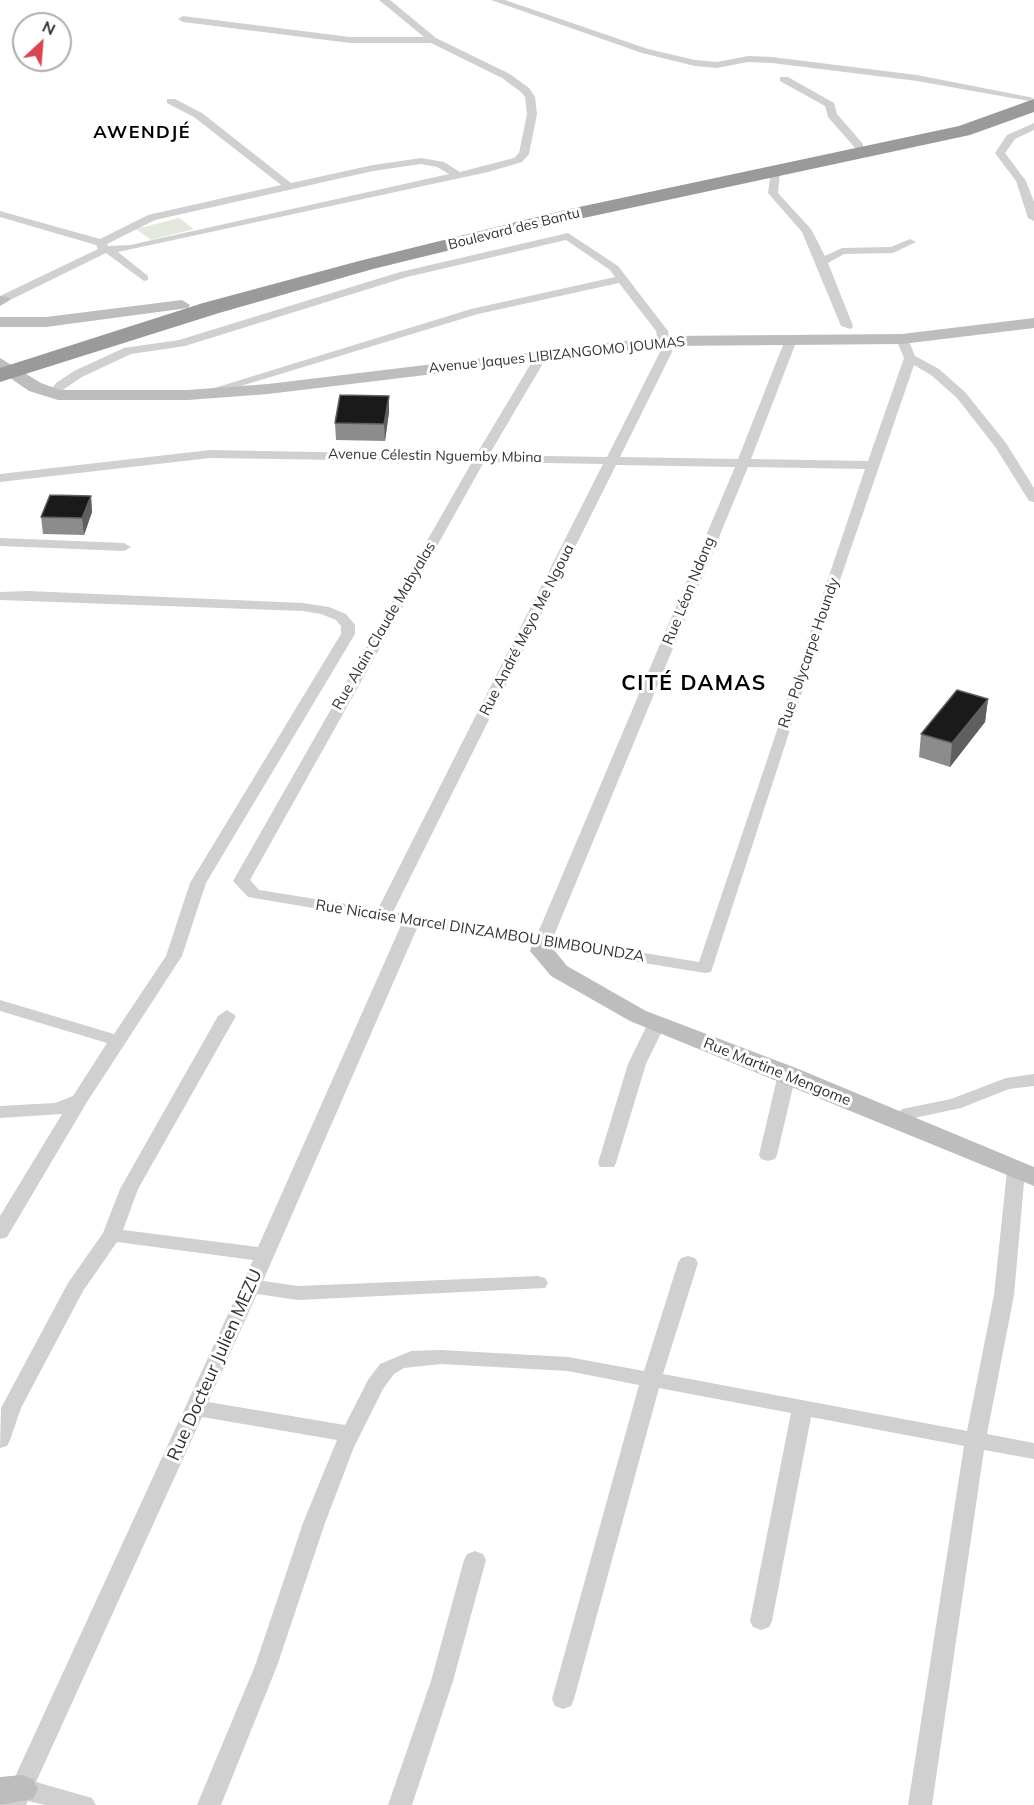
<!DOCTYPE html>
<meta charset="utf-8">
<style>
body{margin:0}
#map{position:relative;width:1034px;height:1805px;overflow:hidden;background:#fff;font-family:Mulish,sans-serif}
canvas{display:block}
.north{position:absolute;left:12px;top:12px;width:60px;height:60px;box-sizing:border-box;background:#fff;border:2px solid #adadad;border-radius:50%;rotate:26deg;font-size:16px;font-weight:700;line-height:24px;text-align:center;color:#333}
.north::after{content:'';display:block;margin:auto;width:21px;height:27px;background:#da4450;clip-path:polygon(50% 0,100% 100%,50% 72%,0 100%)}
</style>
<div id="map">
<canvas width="1034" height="1805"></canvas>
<div class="north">N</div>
</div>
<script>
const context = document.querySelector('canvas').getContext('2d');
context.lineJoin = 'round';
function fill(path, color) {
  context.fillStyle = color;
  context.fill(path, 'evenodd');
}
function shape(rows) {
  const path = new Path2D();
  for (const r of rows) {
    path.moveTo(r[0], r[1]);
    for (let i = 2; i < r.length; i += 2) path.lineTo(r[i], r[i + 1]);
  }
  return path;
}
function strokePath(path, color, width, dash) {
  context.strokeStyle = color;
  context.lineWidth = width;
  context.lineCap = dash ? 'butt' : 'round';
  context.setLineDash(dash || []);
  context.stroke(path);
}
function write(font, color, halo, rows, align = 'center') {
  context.font = font + ' Mulish,sans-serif';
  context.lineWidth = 6;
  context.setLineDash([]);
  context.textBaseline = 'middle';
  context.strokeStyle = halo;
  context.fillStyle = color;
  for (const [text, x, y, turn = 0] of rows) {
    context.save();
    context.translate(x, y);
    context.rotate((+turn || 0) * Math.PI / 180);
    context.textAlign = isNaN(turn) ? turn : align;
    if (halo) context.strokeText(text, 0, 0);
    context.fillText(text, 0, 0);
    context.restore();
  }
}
fill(shape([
 [179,218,194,229,151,240,136,229]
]), '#e3e9dd');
fill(shape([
 [379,0,390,0,436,38,510,74,529,88,535,97,537,114,529,154,522,162,488,172,118,252,148,276,148,280,144,281,106,253,6,302,0,303,0,296,98,249,96,245,0,217,0,211,100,239,148,215,281,185,194,117,167,103,167,99,175,99,202,113,291,183,373,165,421,158,444,162,460,172,514,158,519,153,527,114,525,97,521,92,502,78,431,43,350,43,183,22,178,19,183,16,350,37,424,37,379,0],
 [421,164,437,167,449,174,130,245,108,246,107,244,155,220,373,171,421,164],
 [491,0,505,0,648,49,695,60,717,62,748,56,772,57,917,75,1034,98,1029,101,917,81,772,63,748,62,717,68,695,66,642,53,491,0],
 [780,77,788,77,834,103,837,114,863,144,863,148,855,148,828,117,825,106,780,81,780,77],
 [1034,123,1034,130,1015,139,1005,153,1026,181,1034,202,1034,221,1028,218,1016,181,995,153,1007,135,1034,123],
 [771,171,780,173,778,193,811,229,825,256,842,248,891,247,910,239,916,242,893,253,844,254,828,263,853,326,851,329,841,326,802,232,768,193,771,171],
 [568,233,618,266,668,331,672,352,620,457,738,459,785,340,791,336,797,340,751,459,868,461,904,358,896,339,902,335,908,339,915,356,939,369,965,392,1006,443,1034,488,1034,502,1029,501,996,448,957,398,931,375,914,365,819,641,711,972,705,973,418,926,263,1281,298,1286,538,1276,545,1278,548,1283,545,1288,298,1300,257,1294,208,1402,345,1425,368,1380,380,1364,411,1351,441,1350,568,1357,644,1371,678,1263,681,1258,688,1256,695,1258,698,1263,663,1374,967,1431,994,1295,1007,1171,1009,1167,1023,1167,1025,1171,1014,1295,987,1434,1034,1443,1034,1459,984,1450,932,1805,908,1805,964,1446,811,1417,772,1621,769,1627,761,1630,753,1627,750,1621,791,1413,659,1388,574,1699,571,1706,563,1709,555,1706,552,1699,639,1385,568,1371,441,1364,404,1368,394,1374,383,1389,354,1447,325,1523,277,1666,221,1805,197,1805,255,1666,303,1523,337,1440,202,1417,36,1782,92,1798,96,1805,45,1805,28,1801,26,1805,2,1805,253,1260,117,1242,83,1291,21,1408,10,1440,7,1446,0,1448,1,1408,68,1283,103,1233,120,1189,218,1016,227,1010,236,1016,138,1189,123,1230,258,1247,402,923,248,897,233,881,472,462,210,458,0,482,0,474,210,450,476,455,530,365,526,357,532,353,536,354,542,365,489,455,607,457,660,352,656,331,619,283,478,314,208,396,204,397,198,393,471,309,615,277,610,270,566,240,407,277,185,346,131,354,82,377,64,389,58,397,54,398,48,394,56,383,74,371,124,348,179,340,400,272,568,233],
 [484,462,603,464,378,909,259,890,250,880,484,462],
 [616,465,735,467,537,935,393,912,616,465],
 [748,467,865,469,699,962,553,938,748,467],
 [0,538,124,543,131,547,124,551,0,546,0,538],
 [28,591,303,603,329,607,346,614,355,625,355,634,206,883,182,956,87,1102,7,1237,0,1239,0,1216,62,1114,0,1118,0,1106,55,1103,73,1096,107,1043,0,1011,0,1000,114,1034,166,956,190,883,341,634,341,626,336,620,321,614,303,611,0,600,0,592,28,591],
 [656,1019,665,1025,646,1064,616,1163,614,1167,600,1167,598,1163,628,1064,647,1025,656,1019],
 [787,1068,796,1074,777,1155,775,1159,768,1161,761,1159,759,1155,778,1074,787,1068],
 [1034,1074,1034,1086,1009,1089,961,1108,914,1118,906,1125,900,1127,894,1125,891,1121,902,1109,951,1099,1006,1078,1034,1074],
 [475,1551,483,1554,486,1560,453,1681,412,1805,388,1805,431,1681,464,1560,467,1554,475,1551]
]), '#d0d0d0');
fill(shape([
 [0,296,8,297,10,300,0,306,0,296],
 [182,300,190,305,188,308,46,327,0,327,0,317,46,317,182,300],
 [1034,318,1034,328,902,344,666,346,268,394,188,400,58,400,29,391,0,371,0,358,41,383,60,390,188,390,268,384,666,336,902,334,1034,318],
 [543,935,551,937,554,942,554,950,567,966,646,1011,796,1068,1034,1167,1034,1186,630,1021,551,976,530,951,535,937,543,935],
 [22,1775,33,1779,38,1789,33,1799,0,1805,0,1777,22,1775]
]), '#bdbdbd');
fill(shape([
 [1034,99,1034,112,970,135,565,222,373,269,219,313,0,382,0,368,203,303,359,261,565,210,959,126,1034,99]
]), '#9a9a9a');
fill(shape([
 [389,412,385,441,336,440,335,423],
 [91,496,92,512,84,535,43,534,41,517],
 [988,699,985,722,950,767,919,757,921,734]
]), '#8c8c8c');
fill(shape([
 [389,396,389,412,385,441,384,424],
 [91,496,92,512,84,535,82,518],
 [988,699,985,722,950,767,952,743]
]), '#5f5f5f');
const building = shape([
 [340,395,389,396,384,424,335,423,340,395],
 [50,495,91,496,82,518,41,517,50,495],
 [957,690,988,699,952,743,921,734,957,690]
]);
fill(building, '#1a1a1a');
strokePath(building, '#5f5f5f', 1.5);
write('14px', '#333', '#fff', [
 ["Boulevard des Bantu",514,229,-14],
 ["Avenue Jaques LIBIZANGOMO JOUMAS",557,355,-6],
 ["Avenue Célestin Nguemby Mbina",435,456,1]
]);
write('15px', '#333', '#fff', [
 ["Rue Léon Ndong",689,591,-68],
 ["Rue Alain Claude Mabyalas",384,626,-60],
 ["Rue André Meyo Me Ngoua",527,630,-63],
 ["Rue Polycarpe Houndy",809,653,-71],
 ["Rue Nicaise Marcel DINZAMBOU BIMBOUNDZA",480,931,9],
 ["Rue Martine Mengome",777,1072,22]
]);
context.letterSpacing = '1.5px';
write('bold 18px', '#000', '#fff', [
 ["AWENDJÉ",142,133]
]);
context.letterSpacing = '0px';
write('18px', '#333', '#fff', [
 ["Rue Docteur Julien MEZU",215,1365,-66]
]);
context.letterSpacing = '1.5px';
write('bold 21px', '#000', '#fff', [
 ["CITÉ DAMAS",694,684]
]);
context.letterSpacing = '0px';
</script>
